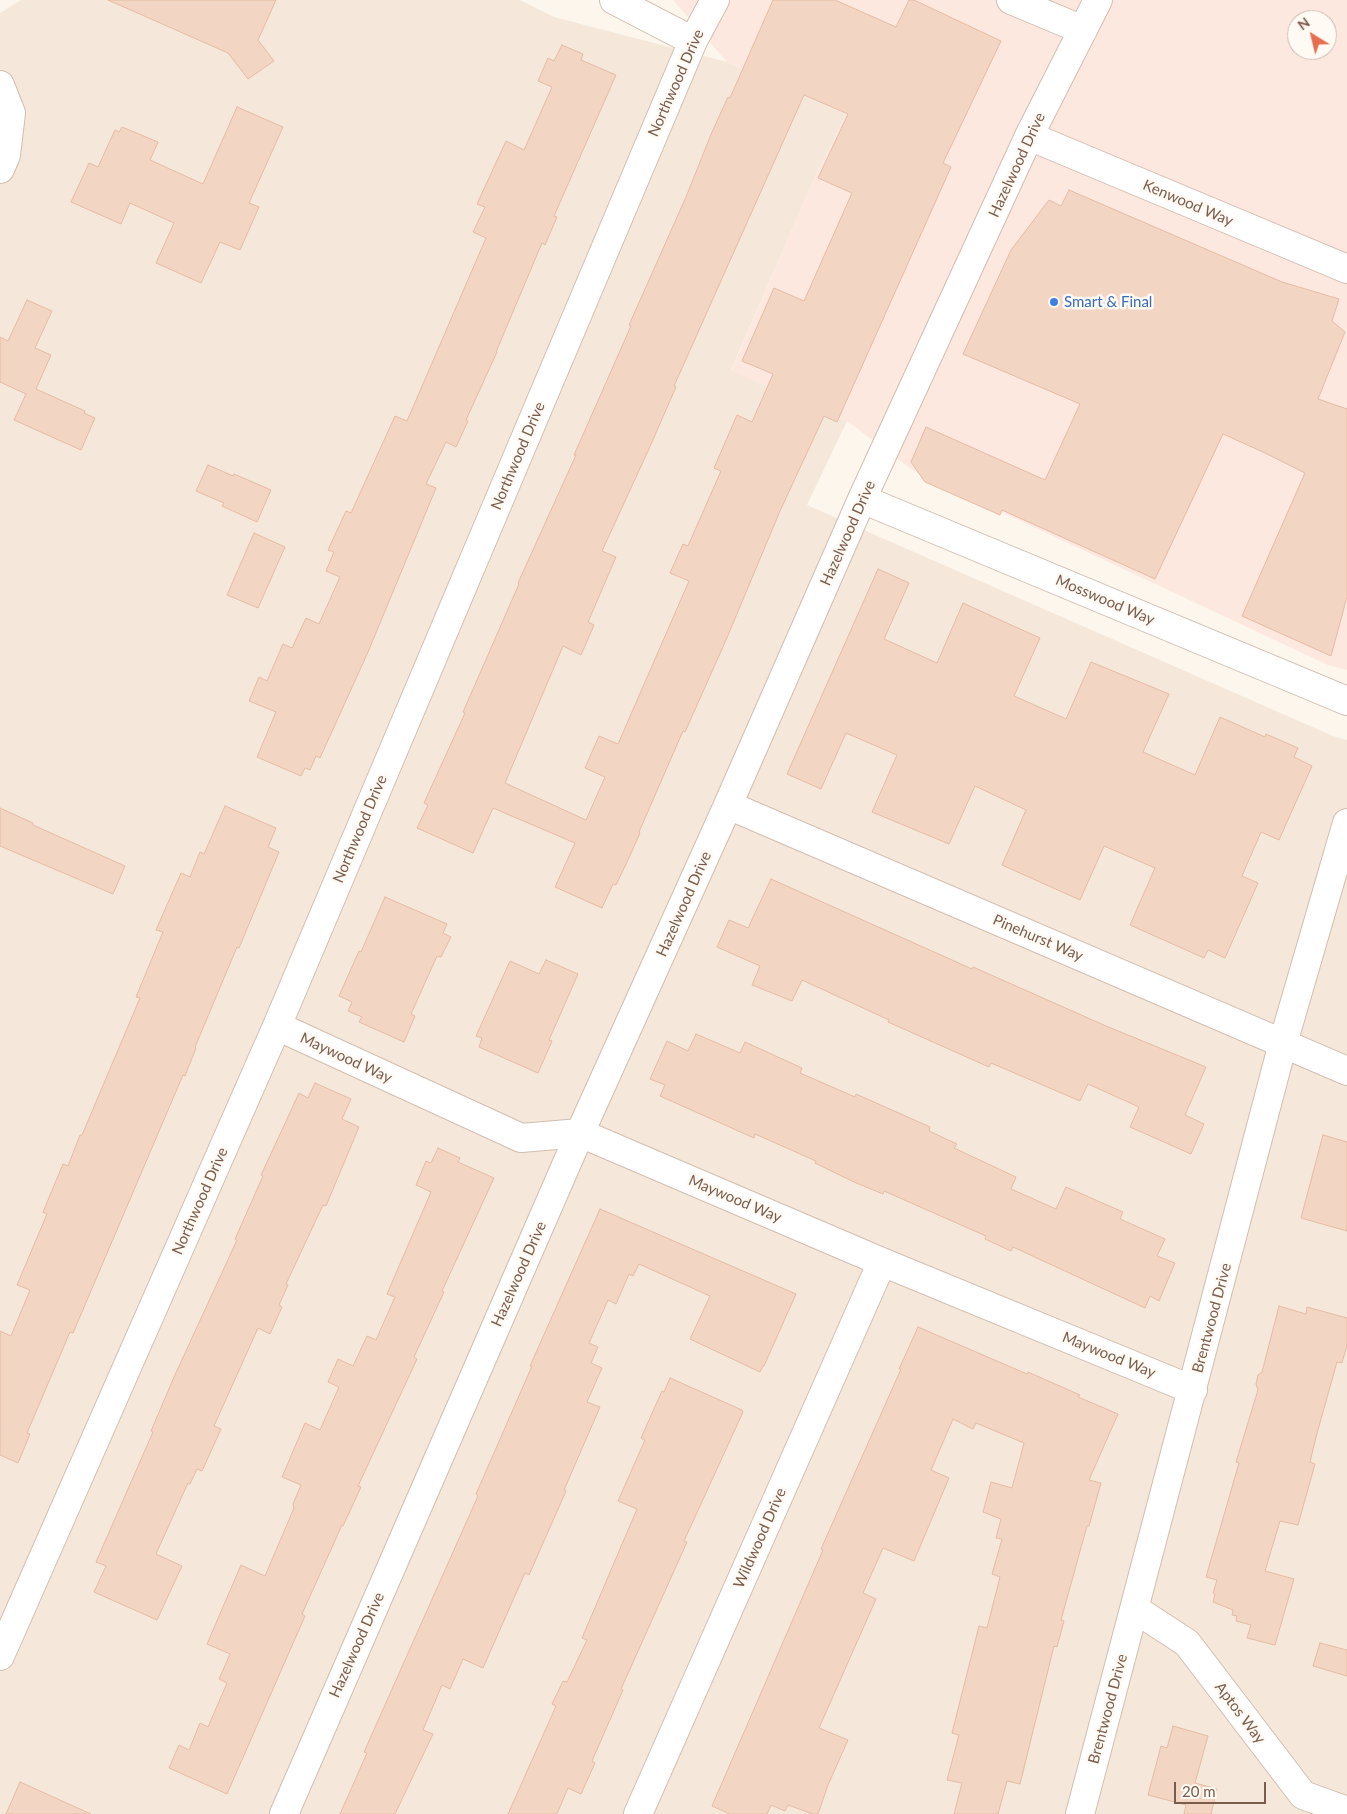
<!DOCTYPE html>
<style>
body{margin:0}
#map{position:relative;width:1347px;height:1814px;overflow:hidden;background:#fdf6ec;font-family:Lato,sans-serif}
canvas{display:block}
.north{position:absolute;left:1287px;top:10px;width:50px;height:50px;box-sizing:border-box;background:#fffaf3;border:1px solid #cabbb1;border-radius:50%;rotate:324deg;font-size:14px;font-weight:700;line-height:20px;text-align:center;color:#7a5c4d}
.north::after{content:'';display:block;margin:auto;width:18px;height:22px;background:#e76f51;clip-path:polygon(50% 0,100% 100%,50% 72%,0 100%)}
.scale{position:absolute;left:1174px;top:1782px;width:92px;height:22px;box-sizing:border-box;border:2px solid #7a5c4d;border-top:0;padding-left:6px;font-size:15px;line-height:18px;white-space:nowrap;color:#7a5c4d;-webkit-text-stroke:4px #fffaf3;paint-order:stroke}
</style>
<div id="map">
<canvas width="1347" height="1814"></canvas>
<div class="north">N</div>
<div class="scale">20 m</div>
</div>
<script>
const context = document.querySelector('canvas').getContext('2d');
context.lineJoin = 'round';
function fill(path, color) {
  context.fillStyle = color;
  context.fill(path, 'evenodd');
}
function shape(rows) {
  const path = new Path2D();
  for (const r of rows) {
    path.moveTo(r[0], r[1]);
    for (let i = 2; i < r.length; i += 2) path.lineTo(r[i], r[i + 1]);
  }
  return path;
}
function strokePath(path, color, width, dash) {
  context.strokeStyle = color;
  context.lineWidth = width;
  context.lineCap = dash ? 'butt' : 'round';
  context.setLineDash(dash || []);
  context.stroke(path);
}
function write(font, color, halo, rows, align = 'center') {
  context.font = font + ' Lato,sans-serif';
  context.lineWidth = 5;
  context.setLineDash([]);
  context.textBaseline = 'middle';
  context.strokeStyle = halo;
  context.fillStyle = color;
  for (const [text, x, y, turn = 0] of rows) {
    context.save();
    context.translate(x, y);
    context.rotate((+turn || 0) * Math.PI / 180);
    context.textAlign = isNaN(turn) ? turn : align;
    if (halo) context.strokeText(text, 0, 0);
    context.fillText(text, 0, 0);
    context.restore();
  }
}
fill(shape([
 [21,0,520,0,554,17,727,62,846,114,815,177,731,370,847,421,807,505,1333,736,1347,740,1347,1814,0,1814,0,13]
]), '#f5e8da');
fill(shape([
 [673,0,1347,0,1347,670,1328,665,914,471,847,421,731,371,815,177,846,114,727,62],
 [1297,20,1327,20,1327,50,1297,50]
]), '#fde8e0');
const building = shape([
 [108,0,276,0,258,40,274,61,248,79,228,53,108,0],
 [773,0,835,0,896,27,909,0,914,0,1001,41,943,163,951,167,837,422,824,416,780,511,726,640,685,732,683,731,639,832,640,833,628,860,616,885,613,884,602,908,555,887,575,843,493,808,473,853,417,828,428,805,424,803,465,713,463,712,519,584,518,583,576,455,574,455,631,326,629,325,686,197,712,132,728,97,730,98,773,0],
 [804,95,848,114,818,178,852,193,804,301,774,288,742,361,773,374,752,422,737,415,714,468,721,471,688,546,683,544,670,573,689,581,618,744,599,736,585,768,605,777,586,820,505,783,563,646,581,655,594,625,588,622,616,557,602,551,648,451,676,387,674,386,804,95],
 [562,45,583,54,581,60,616,75,554,216,557,217,545,245,542,243,496,352,497,352,466,420,468,421,456,447,446,442,426,484,436,488,368,652,320,758,316,756,310,770,305,768,301,776,257,757,276,712,249,701,259,677,267,681,283,644,292,648,306,618,319,624,340,577,326,571,334,552,328,550,346,511,351,513,395,416,407,421,486,238,473,232,485,207,477,204,506,141,524,150,552,87,538,81,548,58,554,61,562,45],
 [237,107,283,127,249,203,259,207,240,250,220,242,201,283,156,263,174,223,130,203,121,224,71,202,89,163,98,167,115,130,119,132,122,127,158,142,150,160,203,184,237,107],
 [1069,190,1282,282,1339,299,1332,321,1345,332,1318,399,1347,409,1347,597,1331,656,1242,616,1305,473,1263,452,1223,434,1155,579,1002,510,1000,515,925,482,911,462,926,427,1045,480,1080,404,963,354,1011,250,1049,200,1061,206,1069,190],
 [27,300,52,311,35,348,51,355,36,389,85,411,84,413,95,418,81,450,14,420,26,394,0,382,0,337,8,341,27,300],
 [208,465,233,476,234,474,271,490,257,522,222,506,224,503,196,491,208,465],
 [254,533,285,547,258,608,227,595,254,533],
 [878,569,909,583,884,639,937,663,963,603,998,619,1040,638,1014,696,1066,719,1091,662,1169,694,1143,752,1195,775,1220,717,1265,737,1266,734,1298,748,1294,757,1312,766,1279,840,1261,832,1242,876,1258,883,1225,958,1208,950,1204,958,1130,925,1155,868,1104,846,1080,900,1002,865,1026,810,975,786,949,844,872,812,897,755,846,733,821,789,787,774,878,569],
 [225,806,276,828,268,847,279,852,239,948,237,947,195,1047,196,1048,185,1076,183,1075,73,1333,70,1332,27,1433,30,1434,18,1463,0,1455,0,1331,11,1336,30,1290,17,1285,47,1214,43,1212,63,1164,68,1166,80,1135,82,1135,140,998,136,997,163,932,156,930,181,873,190,877,200,852,204,854,225,806],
 [0,808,33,823,33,825,125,866,113,894,0,846,0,808],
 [771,879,972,969,973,967,1106,1026,1206,1067,1185,1115,1204,1124,1191,1154,1130,1127,1139,1107,1088,1084,1080,1101,991,1063,989,1067,888,1022,889,1020,802,980,792,1001,752,985,760,966,717,947,729,920,748,928,771,879],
 [385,897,447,924,443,933,451,937,441,957,437,956,411,1014,415,1016,404,1042,359,1022,362,1017,348,1011,352,1002,339,996,359,951,361,952,385,897],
 [546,960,578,974,549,1040,552,1041,538,1073,479,1047,482,1038,476,1036,510,961,539,974,546,960],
 [696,1034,740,1053,745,1042,802,1068,800,1073,855,1097,856,1094,930,1127,929,1131,957,1144,954,1148,1016,1177,1011,1189,1056,1209,1066,1187,1123,1212,1120,1219,1165,1239,1157,1256,1175,1263,1159,1301,1150,1296,1145,1308,1013,1247,1011,1251,985,1239,986,1236,884,1191,883,1194,854,1182,815,1163,816,1161,755,1134,754,1138,660,1096,665,1085,650,1079,667,1041,688,1051,696,1034],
 [315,1083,351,1099,342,1119,359,1127,326,1206,323,1205,286,1284,288,1285,279,1305,282,1307,270,1334,258,1328,214,1426,221,1429,202,1471,197,1469,190,1484,188,1483,156,1554,182,1566,157,1620,94,1592,106,1566,96,1562,153,1432,151,1431,174,1377,237,1240,235,1239,263,1176,261,1175,275,1145,299,1093,308,1098,315,1083],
 [1323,1135,1347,1142,1347,1231,1301,1218,1323,1135],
 [438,1148,460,1158,458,1162,494,1178,442,1291,444,1292,414,1357,417,1359,358,1486,361,1487,343,1526,342,1525,302,1614,305,1616,227,1794,169,1768,179,1745,189,1750,200,1723,208,1727,227,1683,219,1679,230,1654,207,1644,241,1565,265,1576,294,1508,293,1504,301,1485,282,1477,305,1423,320,1430,339,1387,328,1382,338,1359,353,1366,367,1336,376,1340,395,1297,387,1294,431,1192,416,1185,426,1161,431,1163,438,1148],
 [600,1209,796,1294,764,1366,763,1366,760,1372,690,1339,710,1296,639,1264,633,1276,629,1274,616,1304,608,1300,589,1343,598,1347,591,1363,602,1368,587,1402,600,1407,564,1490,566,1491,529,1575,525,1573,483,1668,463,1659,450,1689,442,1685,423,1730,433,1734,395,1814,340,1814,367,1753,364,1752,478,1496,476,1494,532,1366,530,1366,600,1209],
 [1279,1306,1306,1314,1307,1307,1347,1318,1347,1345,1342,1363,1337,1362,1316,1437,1310,1462,1315,1464,1298,1525,1280,1521,1265,1571,1294,1579,1275,1645,1247,1638,1251,1625,1236,1621,1237,1616,1232,1615,1233,1610,1213,1602,1215,1594,1213,1593,1217,1580,1206,1577,1239,1463,1236,1462,1258,1390,1256,1384,1258,1375,1262,1372,1279,1306],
 [918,1327,1027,1374,1028,1372,1080,1395,1078,1397,1118,1414,1089,1480,1101,1483,1089,1526,1087,1526,1061,1620,1064,1621,1057,1647,1054,1646,1020,1784,1007,1781,998,1814,954,1814,962,1783,947,1780,959,1735,952,1733,979,1626,987,1628,1000,1577,992,1574,1002,1539,996,1538,1001,1519,983,1512,991,1482,1012,1488,1024,1443,976,1423,973,1429,953,1419,931,1470,949,1478,914,1561,883,1548,863,1593,876,1599,819,1728,848,1740,828,1785,818,1814,813,1814,788,1805,785,1811,771,1805,767,1814,730,1814,712,1806,823,1550,821,1549,901,1369,899,1369,918,1327],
 [670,1378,742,1410,743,1412,684,1541,687,1542,621,1689,623,1690,592,1761,595,1763,581,1794,568,1788,557,1814,508,1814,556,1706,552,1704,563,1681,567,1682,587,1640,582,1638,637,1509,618,1501,645,1440,641,1438,662,1391,664,1392,670,1378],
 [1320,1643,1347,1650,1347,1676,1313,1666,1320,1643],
 [1173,1726,1208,1736,1195,1783,1217,1789,1211,1814,1184,1814,1186,1805,1148,1795,1161,1746,1167,1748,1173,1726],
 [20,1782,91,1814,6,1814,20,1782]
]);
fill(building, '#f3d5c3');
strokePath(building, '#e6bba3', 1);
const street = shape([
 [614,0,693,41],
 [1011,0,1083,30],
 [0,85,11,113,6,155,0,169],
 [1029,136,1347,269],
 [862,499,1347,701],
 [728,805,1347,1071],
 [277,1026,521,1138,580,1133,882,1262,1193,1390],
 [1135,1609,1187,1643,1303,1795,1347,1811],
 [0,1656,277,1026,693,41,715,0],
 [284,1814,580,1133,728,805,862,499,1029,136,1098,0],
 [638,1814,882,1262],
 [1080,1814,1283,1043,1347,823]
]);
strokePath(street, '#d1beb0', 30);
strokePath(street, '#fff', 28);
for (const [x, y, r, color] of [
 [1054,302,5,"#3f7fe0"]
]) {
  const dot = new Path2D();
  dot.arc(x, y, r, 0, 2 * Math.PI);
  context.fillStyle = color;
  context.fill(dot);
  strokePath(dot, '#fffaf3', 2);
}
write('15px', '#7a5c4d', '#fffaf3', [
 ["Northwood Drive",676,83,-66],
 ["Hazelwood Drive",1017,165,-65],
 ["Kenwood Way",1188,203,23],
 ["Northwood Drive",518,456,-67],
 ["Hazelwood Drive",848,533,-66],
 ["Mosswood Way",1105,600,23],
 ["Northwood Drive",360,829,-67],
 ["Hazelwood Drive",684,904,-66],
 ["Pinehurst Way",1038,938,23],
 ["Maywood Way",346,1058,25],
 ["Maywood Way",735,1199,23],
 ["Northwood Drive",200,1201,-66],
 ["Hazelwood Drive",519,1274,-66],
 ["Brentwood Drive",1212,1318,-75],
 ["Maywood Way",1109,1355,22],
 ["Wildwood Drive",760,1538,-66],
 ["Hazelwood Drive",357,1645,-66],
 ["Brentwood Drive",1108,1709,-75],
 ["Aptos Way",1240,1713,53]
]);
write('15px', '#366cbe', '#fffaf3', [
 ["Smart & Final",1064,302]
], 'left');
</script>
